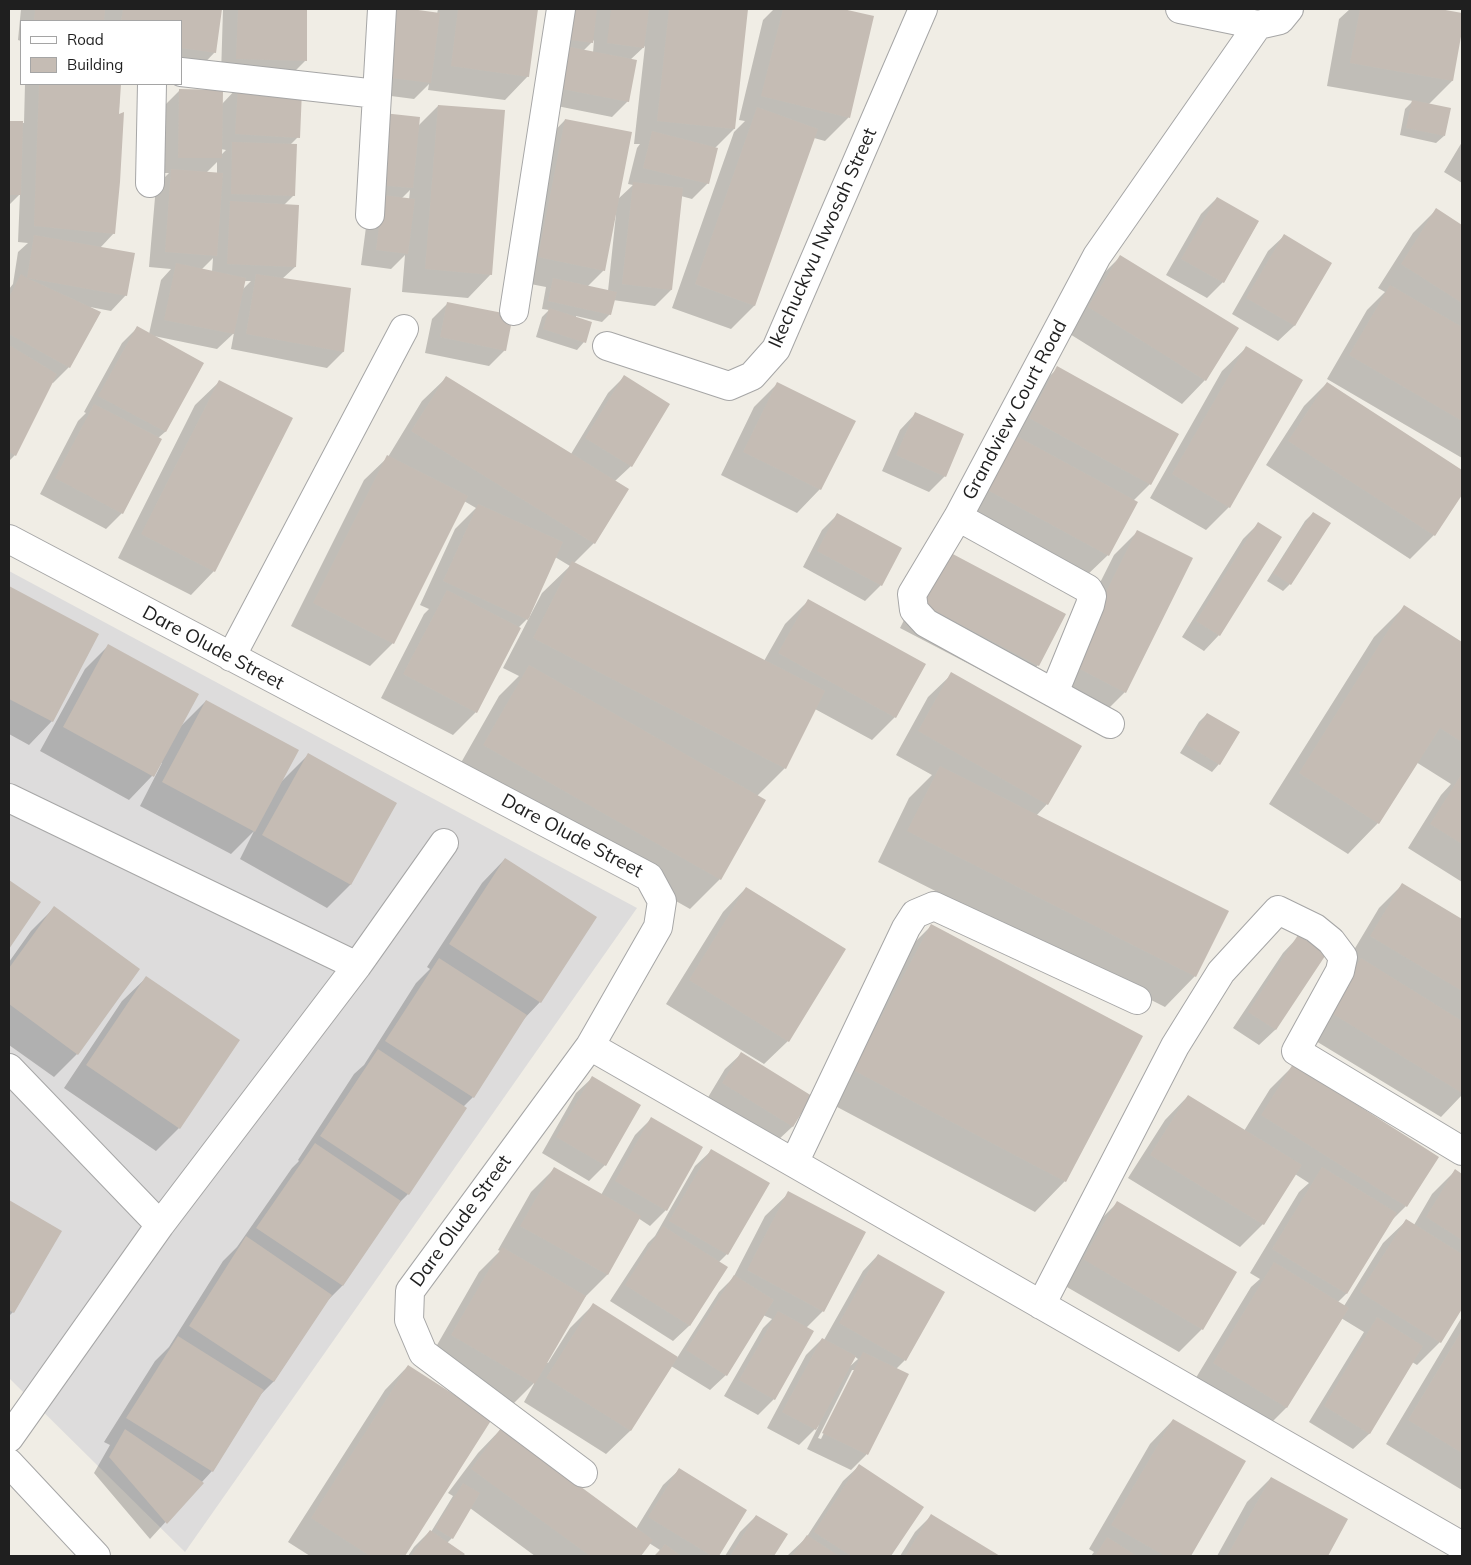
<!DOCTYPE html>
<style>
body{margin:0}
#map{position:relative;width:1471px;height:1565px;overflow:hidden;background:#f0ede5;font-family:Mulish,sans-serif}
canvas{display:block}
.frame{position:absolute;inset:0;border:10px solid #1f1f1f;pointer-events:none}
.legend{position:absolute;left:20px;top:20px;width:162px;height:65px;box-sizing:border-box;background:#fff;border:1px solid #a5a5a5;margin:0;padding:6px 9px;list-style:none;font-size:15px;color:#1f1f1f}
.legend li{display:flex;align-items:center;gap:10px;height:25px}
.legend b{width:25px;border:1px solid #a5a5a5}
</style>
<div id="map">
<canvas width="1471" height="1565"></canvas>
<div class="frame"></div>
<ul class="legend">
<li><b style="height:6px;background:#fff"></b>Road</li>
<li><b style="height:14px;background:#c5bcb4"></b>Building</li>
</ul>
</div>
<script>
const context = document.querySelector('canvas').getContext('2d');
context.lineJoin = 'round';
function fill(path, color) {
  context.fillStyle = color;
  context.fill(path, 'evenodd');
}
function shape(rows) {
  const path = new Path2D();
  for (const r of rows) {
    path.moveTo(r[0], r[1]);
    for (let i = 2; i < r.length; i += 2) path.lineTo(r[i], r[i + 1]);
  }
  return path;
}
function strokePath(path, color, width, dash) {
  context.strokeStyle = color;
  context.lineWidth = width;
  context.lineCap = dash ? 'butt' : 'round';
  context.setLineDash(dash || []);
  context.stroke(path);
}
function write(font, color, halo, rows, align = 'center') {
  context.font = font + ' Mulish,sans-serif';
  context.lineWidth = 5;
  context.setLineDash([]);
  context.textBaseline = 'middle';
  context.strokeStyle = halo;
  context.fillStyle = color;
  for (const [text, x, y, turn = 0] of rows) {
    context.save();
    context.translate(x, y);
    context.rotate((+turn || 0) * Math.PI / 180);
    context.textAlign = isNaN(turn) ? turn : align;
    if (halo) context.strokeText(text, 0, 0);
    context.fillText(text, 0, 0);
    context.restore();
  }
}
fill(shape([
 [9,571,637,908,185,1552,9,1378]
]), '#dddcdc');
fill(shape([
 [21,9,306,9,305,61,290,76,221,75,223,9,221,9,215,52,192,76,181,74,181,21,21,21,21,41,18,40],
 [391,9,402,9,437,14,438,9,536,9,528,76,505,100,428,90,429,84,414,99,368,93],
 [554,9,747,9,734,129,715,148,708,183,692,199,681,196,671,290,655,306,613,300,610,314,602,322,576,316,576,318,590,323,584,342,577,350,536,337,542,317,549,310,542,309,546,287,515,281,542,144,565,120,617,200,633,185,628,184,637,148,640,144,634,144,645,46,630,60,628,101,612,117,547,104],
 [594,40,593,53,583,51],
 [614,214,616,214,608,291,587,287,604,270],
 [774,9,837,9,872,17,848,118,825,141,814,138,754,306,731,329,672,308,734,132,745,121,739,120,763,20],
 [1350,9,1433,9,1462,14,1462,24,1452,81,1428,105,1444,136,1436,143,1400,135,1405,109,1413,101,1327,86,1339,19],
 [25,84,120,84,114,233,100,248,126,295,111,311,90,307,100,313,69,367,53,383,51,382,15,455,9,461,9,289,13,284,18,252,28,243,18,242,20,194,9,205,9,122,24,123],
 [238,87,298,137,290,145,294,195,284,205,295,267,282,279,349,289,343,352,327,368,231,349,234,333,217,349,154,336,202,364,165,432,158,438,122,513,106,529,40,494,78,421,86,413,84,412,122,343,137,328,149,334,161,280,171,269,149,267,156,186,169,173,163,173,164,106,179,91,222,104],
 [221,149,226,150,221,155],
 [217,162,217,174,206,173],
 [213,258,212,272,202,269],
 [244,281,251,281,242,290],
 [438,106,491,274,468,298,402,292,405,255,391,269,361,265,368,212,417,127],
 [410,190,409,200,401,199],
 [1462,142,1462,183,1444,172],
 [1217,198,1258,222,1223,282,1207,298,1166,275,1201,214],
 [1436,210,1462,226,1462,458,1327,379,1367,310,1385,292,1378,288,1413,233],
 [1284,236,1331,263,1294,326,1278,341,1232,314,1268,251],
 [1121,256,1205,380,1182,404,1065,331,1097,280],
 [448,303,505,350,489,366,425,353,432,319],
 [1246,348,1229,507,1206,530,1150,498,1222,371],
 [1058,368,1177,434,1150,484,1133,501,1108,555,1084,578,960,511,1034,391],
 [624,377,631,466,615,481,594,543,574,563,764,661,785,624,808,601,895,717,872,740,815,709,785,768,757,796,720,879,690,909,454,775,499,696,519,676,503,668,542,593,570,566,555,557,529,615,530,616,518,628,476,712,453,735,381,698,424,614,429,609,420,605,455,529,476,508,464,501,393,643,370,666,291,626,364,480,388,457,422,401,446,378,571,454,608,393],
 [219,382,214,571,191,595,118,558,195,405],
 [1327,383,1462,472,1462,492,1434,535,1410,559,1266,465,1304,406],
 [777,384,820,489,797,513,721,475,754,407],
 [915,414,945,476,929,492,882,471,900,430],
 [1313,513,1290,584,1283,591,1267,581,1305,521],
 [838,514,881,585,865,601,803,567,822,530],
 [1259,523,1219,635,1204,651,1182,637,1243,539],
 [1137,532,1125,692,1102,715,1047,688,1114,555],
 [926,577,1038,665,1015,688,900,628],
 [9,588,52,721,29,745,9,734],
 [1404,607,1462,643,1462,882,1408,848,1441,795,1451,784,1416,762,1378,823,1348,854,1269,804,1374,637],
 [108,646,180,727,206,701,281,782,308,755,395,804,350,885,327,908,240,859,254,831,231,854,140,806,162,763,160,762,152,776,129,800,40,751,85,669],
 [952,674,1047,804,1036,816,1195,976,1165,1007,878,862,909,798,932,775,896,755,928,697],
 [1207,714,1219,764,1212,772,1180,753,1199,722],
 [505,859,540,1002,522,1021,473,1097,463,1107,408,1194,394,1208,342,1286,327,1301,274,1381,261,1394,212,1471,150,1539,94,1473,110,1445,104,1442,155,1361,169,1347,223,1261,237,1247,292,1168,299,1161,298,1160,354,1074,364,1065,416,983,430,969,427,967,482,883],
 [9,881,39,902,9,946],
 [1402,885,1462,920,1462,1095,1441,1117,1306,1035,1338,983,1356,965,1348,960,1379,908],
 [746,888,788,1041,764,1064,666,1004,723,912],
 [54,908,77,1054,54,1077,9,1045,9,962,31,931],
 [931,926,1141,1037,1065,1181,1035,1212,824,1100,901,956],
 [1298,937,1325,953,1275,1030,1259,1045,1233,1028,1283,953],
 [146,978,179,1128,156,1151,64,1088,122,1001],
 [741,1054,811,1097,792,1127,776,1142,707,1099,725,1069],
 [1293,1066,1406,1206,1390,1222,1346,1294,1338,1302,1344,1306,1383,1243,1407,1220,1414,1225,1432,1194,1455,1171,1462,1175,1462,1307,1440,1342,1417,1365,1412,1362,1369,1434,1353,1449,1309,1422,1364,1332,1341,1318,1286,1408,1263,1431,1191,1386,1251,1287,1260,1279,1250,1273,1299,1192,1309,1183,1295,1174,1263,1224,1240,1247,1128,1178,1165,1120,1188,1096,1244,1131,1270,1089],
 [592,1078,605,1165,589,1181,542,1153,576,1093],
 [651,1119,666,1210,650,1226,638,1218,607,1275,583,1299,546,1362,548,1363,570,1328,593,1305,677,1358,719,1292,733,1278,765,1216,789,1193,823,1311,806,1328,812,1332,774,1399,758,1415,724,1396,763,1328,772,1319,763,1315,726,1375,710,1390,671,1366,630,1431,606,1454,524,1402,535,1382,511,1406,429,1359,479,1272,500,1251,498,1250,531,1192,554,1169,601,1195,635,1135],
 [711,1151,727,1254,719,1262,726,1267,689,1326,673,1341,610,1301,648,1243,655,1236,695,1166],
 [9,1202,60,1232,13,1312,9,1316],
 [1117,1203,1202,1329,1179,1352,1060,1283,1094,1226],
 [878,1255,905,1360,896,1369,907,1375,866,1455,851,1470,807,1449,819,1425,799,1445,767,1428,806,1355,822,1339,824,1340,863,1271],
 [854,1356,858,1359,848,1368],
 [852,1370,855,1370,821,1439,818,1438],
 [1462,1317,1462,1490,1386,1444],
 [408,1366,491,1419,403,1556,310,1556,288,1542,385,1390],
 [1173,1420,1244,1462,1190,1556,1091,1556,1094,1552,1089,1549,1150,1444],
 [501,1429,636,1529,663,1485,679,1470,745,1510,717,1556,654,1556,660,1550,649,1543,640,1556,535,1556,470,1508,452,1538,447,1543,463,1554,462,1556,408,1556,414,1547,430,1531,431,1532,453,1496,448,1493,478,1453],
 [859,1466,922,1507,889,1556,787,1556,806,1538,843,1481],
 [1271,1478,1346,1520,1326,1556,1217,1556,1247,1502],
 [756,1516,786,1534,773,1556,725,1556,740,1532],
 [931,1516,997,1556,900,1556,915,1532]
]), '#0003');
fill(shape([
 [35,9,105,9,104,21,34,21],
 [123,9,222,9,216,53,181,48,181,21,121,21],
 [238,9,307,9,307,61,236,59],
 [391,9,411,9,440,13,431,83,383,77],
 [458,9,538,9,529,77,451,66],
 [567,9,597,9,593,43,563,39],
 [611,9,649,9,644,48,607,43],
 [669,9,748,9,735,129,657,121],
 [783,9,843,9,874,16,850,118,761,96],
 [1360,9,1440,9,1462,13,1462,31,1453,81,1350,63],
 [570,47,637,60,629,102,562,89],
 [39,84,121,84,119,114,124,112,120,182,115,234,34,226],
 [238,86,302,90,300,138,235,134],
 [179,89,223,90,222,158,178,158],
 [1412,100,1451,108,1445,136,1406,128],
 [438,105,505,110,492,275,425,269],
 [757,107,818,129,755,306,695,284],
 [383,113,420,117,413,188,376,185],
 [565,119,632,132,605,271,538,257],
 [9,121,23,121,21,195,9,195],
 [652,131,718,148,709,184,643,168],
 [232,142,297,144,295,196,231,194],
 [171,169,223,173,217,256,165,252],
 [633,182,683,188,672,290,622,284],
 [383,195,415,199,408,254,376,250],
 [1217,197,1259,221,1224,283,1181,259],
 [230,201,299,205,296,267,227,264],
 [1436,208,1462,225,1462,303,1401,264],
 [1284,234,1332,263,1295,326,1246,298],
 [34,235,135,253,127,296,27,278,101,312,70,368,9,334,9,297,21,274,27,278],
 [1120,255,1239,328,1206,381,1088,307],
 [176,263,246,278,234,334,164,320],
 [256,274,351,288,344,352,246,334],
 [553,278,617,292,611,315,548,301],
 [1390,285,1462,327,1462,421,1349,355],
 [447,302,513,315,506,351,440,337],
 [549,308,592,322,586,343,543,329],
 [137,326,204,363,166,432,98,396],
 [9,345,57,374,16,456,9,452],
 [1246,346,1303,380,1230,508,1172,474],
 [1057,366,1179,434,1151,485,1029,418],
 [624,375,670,404,632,467,585,438],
 [446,376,629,489,595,544,411,431],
 [219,380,293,418,215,572,141,534],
 [777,382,856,421,821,490,743,452],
 [1327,382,1462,470,1462,495,1435,536,1288,441],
 [94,404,162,439,123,514,55,478],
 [915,412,964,434,946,477,896,455],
 [1011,433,1138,502,1109,556,982,487],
 [387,455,468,496,394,644,313,603],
 [478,504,563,542,528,620,443,581],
 [1313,512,1331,523,1291,585,1273,573],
 [837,513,902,548,882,586,817,551],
 [1258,522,1282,537,1220,636,1196,621],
 [1137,530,1193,558,1126,693,1070,664],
 [949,552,1066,614,1039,666,922,604],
 [572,561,825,691,786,769,533,638],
 [9,586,99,634,53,722,9,699],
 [447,590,521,628,477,713,403,674],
 [808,599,926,664,896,718,778,653],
 [1404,605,1462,642,1462,742,1440,728,1379,824,1299,773],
 [108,644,199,694,154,777,63,727],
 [529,665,766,800,721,880,483,745],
 [951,672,1082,746,1048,805,918,731],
 [206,700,299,750,255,832,162,782],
 [1207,713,1240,732,1220,765,1187,745],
 [308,753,397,803,351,885,262,835],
 [940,766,1229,911,1196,977,907,831],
 [1462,773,1462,844,1430,824],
 [505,858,597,917,541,1003,449,944],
 [9,880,41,902,9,949],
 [1402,883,1462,919,1462,991,1370,936],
 [746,887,846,949,789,1042,689,980],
 [54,906,140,969,78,1055,9,1004,9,968],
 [931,924,1143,1036,1066,1182,853,1070],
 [1298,935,1327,953,1276,1030,1248,1012],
 [439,958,527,1015,474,1098,385,1041],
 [1361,958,1462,1021,1462,1093,1328,1011],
 [146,976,240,1040,180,1129,86,1065],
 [378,1049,467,1108,409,1195,320,1136],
 [741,1052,812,1096,793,1127,722,1083],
 [1293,1064,1439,1157,1407,1207,1261,1115],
 [592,1076,641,1105,606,1166,556,1137],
 [1188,1095,1302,1165,1264,1225,1150,1155],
 [651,1117,703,1147,667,1211,615,1181],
 [315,1143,401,1201,343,1286,256,1228],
 [711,1149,770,1183,728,1255,669,1221],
 [554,1167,641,1216,608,1275,520,1226],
 [1322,1167,1397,1213,1347,1294,1272,1249],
 [1455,1169,1462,1174,1462,1240,1426,1217],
 [788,1191,866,1232,824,1312,747,1270],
 [9,1200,62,1231,14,1313,9,1310],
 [1117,1201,1237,1272,1203,1330,1083,1259],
 [1406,1219,1462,1254,1462,1309,1441,1343,1360,1292],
 [663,1226,728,1267,690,1326,625,1285],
 [246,1236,332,1295,274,1382,189,1326],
 [502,1247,586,1296,535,1384,451,1335],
 [878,1254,945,1292,906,1361,839,1323],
 [1274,1262,1349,1308,1287,1408,1213,1363],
 [734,1275,774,1300,727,1376,686,1350],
 [593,1303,678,1357,631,1431,546,1378],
 [778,1311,814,1331,775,1400,739,1380],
 [1377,1317,1423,1346,1370,1434,1324,1406],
 [1462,1330,1462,1453,1408,1420],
 [178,1336,264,1390,213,1472,126,1418],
 [822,1338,856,1356,816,1430,782,1412],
 [863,1352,909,1374,868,1455,822,1433],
 [408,1365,492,1419,405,1556,370,1556,311,1518],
 [1173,1419,1246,1461,1191,1556,1165,1556,1111,1525],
 [501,1428,653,1540,641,1556,590,1556,471,1469],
 [125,1429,204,1483,167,1524,109,1457],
 [859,1464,924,1507,891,1556,851,1556,814,1532],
 [679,1468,747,1510,719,1556,712,1556,648,1517],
 [1271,1477,1348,1519,1328,1556,1227,1556],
 [463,1483,480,1493,453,1539,435,1528],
 [931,1514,1000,1556,905,1556],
 [756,1515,788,1534,774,1556,730,1556],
 [430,1530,465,1554,463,1556,411,1556],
 [807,1535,839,1556,792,1556],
 [1107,1537,1137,1556,1095,1556],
 [665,1544,681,1556,655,1556]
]), '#c5bcb4');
const minor = shape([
 [1180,9,1258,25,1280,20,1289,9],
 [181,72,377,94],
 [150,183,152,84],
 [370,215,382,9],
 [514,311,561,9],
 [607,346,729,386,752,376,776,349,923,9],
 [958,517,1088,589,1092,596,1090,605,1054,693],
 [9,539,649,877,662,901,658,927,590,1046,410,1291,409,1320,423,1353,583,1473],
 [231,657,404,329],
 [1110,724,926,623,914,610,912,594,958,517,1097,256,1258,25],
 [9,798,357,966],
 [590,1046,1462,1546],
 [9,1068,160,1225],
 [794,1163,906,928,915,914,934,906,1137,1000],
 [1041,1305,1175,1046,1221,972,1278,910,1315,928,1331,941,1343,957,1340,971,1296,1051,1462,1151],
 [9,1438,160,1225,357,966,444,843],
 [9,1463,96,1556]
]);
strokePath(minor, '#a6a6a6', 30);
strokePath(minor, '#fff', 28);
write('19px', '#1f1f1f', '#fff', [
 ["Ikechuckwu Nwosah Street",823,238,-66],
 ["Grandview Court Road",1015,410,-62],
 ["Dare Olude Street",213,648,28],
 ["Dare Olude Street",572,836,28],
 ["Dare Olude Street",461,1221,-54]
]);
</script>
